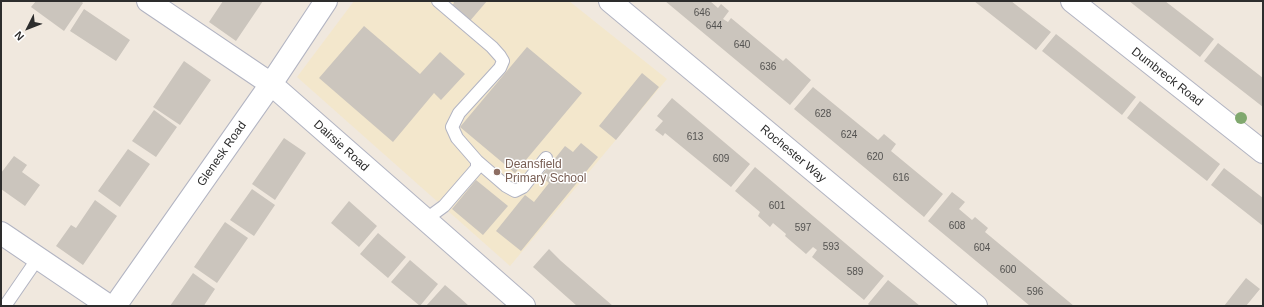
<!DOCTYPE html>
<style>
body{margin:0}
#map{position:relative;width:1264px;height:307px;overflow:hidden;background:#f0e8de;font-family:Arial,sans-serif}
canvas{display:block}
.frame{position:absolute;inset:0;border:2px solid #2d2d2d;pointer-events:none}
.north{position:absolute;left:8px;top:8px;width:40px;height:40px;-webkit-text-stroke:3px #fff;paint-order:stroke;rotate:228deg;font-size:11px;font-weight:700;line-height:16px;text-align:center;color:#2d2d2d}
.north::after{content:'';display:block;margin:auto;width:14px;height:18px;background:#2d2d2d;clip-path:polygon(50% 0,100% 100%,50% 72%,0 100%)}
</style>
<div id="map">
<canvas width="1264" height="307"></canvas>
<div class="frame"></div>
<div class="north">N</div>
</div>
<script>
const context = document.querySelector('canvas').getContext('2d');
context.lineJoin = 'round';
function fill(path, color) {
  context.fillStyle = color;
  context.fill(path, 'evenodd');
}
function shape(rows) {
  const path = new Path2D();
  for (const r of rows) {
    path.moveTo(r[0], r[1]);
    for (let i = 2; i < r.length; i += 2) path.lineTo(r[i], r[i + 1]);
  }
  return path;
}
function strokePath(path, color, width, dash) {
  context.strokeStyle = color;
  context.lineWidth = width;
  context.lineCap = dash ? 'butt' : 'round';
  context.setLineDash(dash || []);
  context.stroke(path);
}
function write(font, color, halo, rows, align = 'center') {
  context.font = font + ' Arial,sans-serif';
  context.lineWidth = 3;
  context.setLineDash([]);
  context.textBaseline = 'middle';
  context.strokeStyle = halo;
  context.fillStyle = color;
  for (const [text, x, y, turn = 0] of rows) {
    context.save();
    context.translate(x, y);
    context.rotate((+turn || 0) * Math.PI / 180);
    context.textAlign = isNaN(turn) ? turn : align;
    if (halo) context.strokeText(text, 0, 0);
    context.fillText(text, 0, 0);
    context.restore();
  }
}
fill(shape([
 [354,1,569,1,667,79,510,266,297,77]
]), '#f3e7cc');
fill(shape([
 [36,1,81,1,83,3,64,31,31,7],
 [223,1,263,1,236,41,209,22],
 [453,1,487,1,469,22,451,6,454,3],
 [665,1,710,1,718,8,721,4,729,11,723,19,728,22,731,18,783,61,786,58,811,80,790,105],
 [974,1,1011,1,1051,32,1036,50],
 [1129,1,1165,1,1214,39,1200,57],
 [84,9,130,40,116,61,70,31],
 [364,26,420,74,440,52,465,74,441,100,434,93,393,142,319,78],
 [1056,34,1136,97,1122,115,1042,51],
 [1218,43,1263,78,1263,107,1204,61],
 [527,47,582,93,515,173,460,127],
 [184,61,211,80,180,125,153,107],
 [642,73,659,87,616,140,599,126],
 [813,87,878,140,884,134,896,144,891,151,943,194,924,217,794,109],
 [672,98,750,164,731,187,665,133,663,136,655,130,663,121,657,116],
 [1140,101,1220,164,1207,181,1127,118],
 [154,110,177,127,156,157,132,141],
 [284,138,306,153,275,200,252,184],
 [581,143,598,157,521,251,496,231,525,195,534,202,549,183,541,176,565,146,573,152],
 [128,149,150,164,120,207,98,191],
 [14,156,27,165,22,172,40,185,25,206,1,189,1,173],
 [755,167,884,276,864,300,812,257,817,250,813,247,806,254,785,236,786,234,773,223,770,227,758,216,760,212,735,191],
 [1224,168,1263,198,1263,226,1211,185],
 [476,180,508,206,483,235,452,209],
 [252,189,275,205,254,236,230,220],
 [952,192,965,202,959,209,972,220,975,217,988,228,985,232,1074,306,1030,306,928,221],
 [95,200,117,216,83,265,56,246,71,225,76,228],
 [349,201,377,226,359,247,331,223],
 [225,222,248,238,217,283,194,267],
 [378,233,406,257,388,278,360,254],
 [549,249,561,261,613,306,577,306,533,267],
 [410,260,438,284,420,306,391,282],
 [193,273,215,289,205,304,204,306,170,306],
 [1246,278,1260,289,1246,306,1224,306],
 [888,280,914,301,920,306,870,306,868,304],
 [445,285,459,297,469,306,426,306]
]), '#cbc5bd');
const lane = shape([
 [477,161,506,186,515,191,523,187,546,158],
 [425,220,444,206,477,168,477,161,457,138,452,127,459,113,500,68,503,61,500,56,492,47,438,1],
 [5,306,38,258]
]);
const street = shape([
 [148,1,271,84,524,306],
 [1072,1,1263,152],
 [1,233,109,306],
 [115,306,271,84,326,1]
]);
const secondary = shape([
 [610,1,976,306]
]);
strokePath(lane, '#b2b4c2', 14);
strokePath(street, '#b2b4c2', 24);
strokePath(secondary, '#b2b4c2', 24);
strokePath(lane, '#fff', 12);
strokePath(street, '#fff', 22);
strokePath(secondary, '#fff', 22);
context.fillStyle = '#80a86e';
for (const [x, y] of [
 [1241,118]
]) {
  context.beginPath();
  context.arc(x, y, 6, 0, 2 * Math.PI);
  context.fill();
}
for (const [x, y, r, color] of [
 [497,172,4,"#8d6e63"]
]) {
  const dot = new Path2D();
  dot.arc(x, y, r, 0, 2 * Math.PI);
  context.fillStyle = color;
  context.fill(dot);
  strokePath(dot, '#fff', 1.5);
}
write('10px', '#545351', null, [
 ["646",702,13],
 ["644",714,26],
 ["640",742,45],
 ["636",768,67],
 ["628",823,114],
 ["624",849,135],
 ["613",695,137],
 ["620",875,157],
 ["609",721,159],
 ["616",901,178],
 ["601",777,206],
 ["608",957,226],
 ["597",803,228],
 ["593",831,247],
 ["604",982,248],
 ["600",1008,270],
 ["589",855,272],
 ["596",1035,292]
]);
write('12px', '#2d2d2d', '#fff', [
 ["Dumbreck Road",1167,77,38],
 ["Dairsie Road",341,146,42],
 ["Glenesk Road",222,154,-55],
 ["Rochester Way",793,154,40]
]);
write('12px', '#785e54', '#fff', [
 ["Deansfield",505,165],
 ["Primary School",505,179]
], 'left');
</script>
